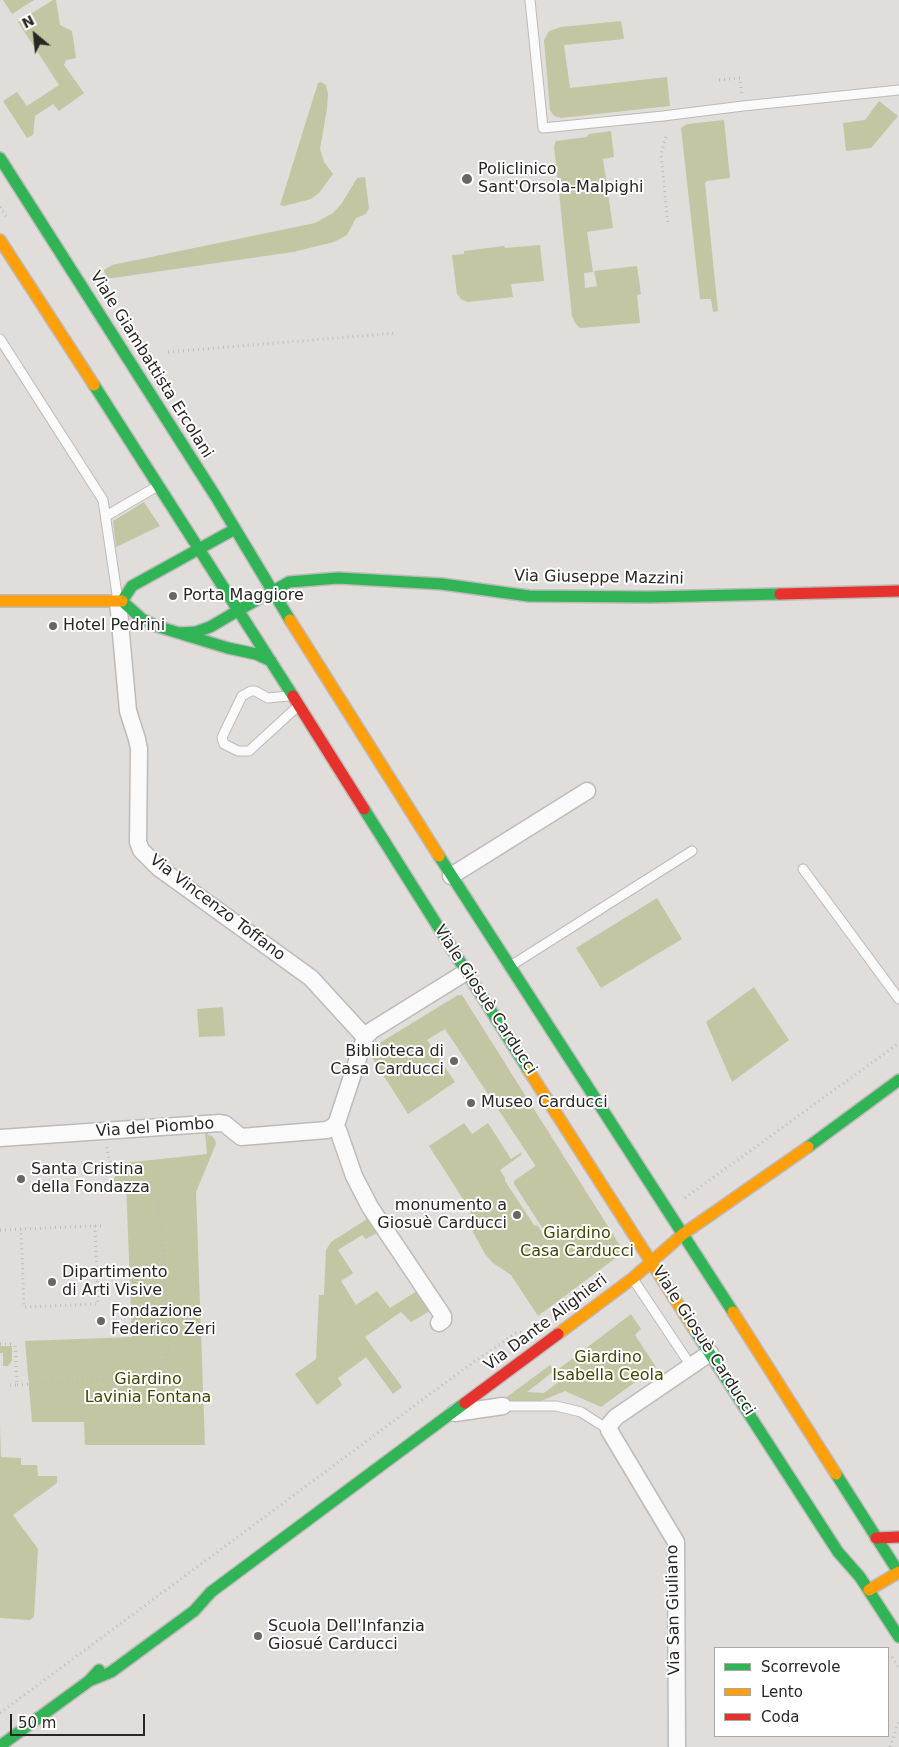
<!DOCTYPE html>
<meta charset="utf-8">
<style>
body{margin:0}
#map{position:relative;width:899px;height:1747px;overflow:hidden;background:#e0dddb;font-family:"DejaVu Sans",sans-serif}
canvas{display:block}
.legend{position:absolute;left:714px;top:1647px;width:175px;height:90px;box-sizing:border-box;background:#fff;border:1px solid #a9a8a8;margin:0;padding:6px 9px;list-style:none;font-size:15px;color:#292625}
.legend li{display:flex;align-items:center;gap:10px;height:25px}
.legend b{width:25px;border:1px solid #a9a8a8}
.north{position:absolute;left:10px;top:10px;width:50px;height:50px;-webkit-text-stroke:4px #fff;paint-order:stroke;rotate:332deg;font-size:14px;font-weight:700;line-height:20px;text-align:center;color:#292625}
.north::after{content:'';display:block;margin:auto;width:18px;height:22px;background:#292625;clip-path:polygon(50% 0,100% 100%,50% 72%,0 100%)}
.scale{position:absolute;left:10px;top:1714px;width:135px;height:22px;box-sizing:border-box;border:2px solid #292625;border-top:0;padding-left:6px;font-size:15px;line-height:18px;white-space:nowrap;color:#292625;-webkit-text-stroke:4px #fff;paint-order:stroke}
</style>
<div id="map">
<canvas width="899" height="1747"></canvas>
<ul class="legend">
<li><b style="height:6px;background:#30b455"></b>Scorrevole</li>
<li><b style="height:6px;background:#ff9f0a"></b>Lento</li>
<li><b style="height:6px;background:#e5322d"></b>Coda</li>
</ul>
<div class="north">N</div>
<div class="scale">50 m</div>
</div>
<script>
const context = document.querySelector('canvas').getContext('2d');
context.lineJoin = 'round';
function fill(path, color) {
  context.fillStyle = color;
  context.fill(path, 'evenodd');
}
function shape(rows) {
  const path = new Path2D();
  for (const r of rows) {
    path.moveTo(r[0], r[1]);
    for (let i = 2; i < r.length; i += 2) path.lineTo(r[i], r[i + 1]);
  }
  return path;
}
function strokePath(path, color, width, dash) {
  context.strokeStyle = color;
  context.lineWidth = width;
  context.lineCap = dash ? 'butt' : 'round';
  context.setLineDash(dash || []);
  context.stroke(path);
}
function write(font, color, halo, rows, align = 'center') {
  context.font = font + ' "DejaVu Sans",sans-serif';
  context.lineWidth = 4;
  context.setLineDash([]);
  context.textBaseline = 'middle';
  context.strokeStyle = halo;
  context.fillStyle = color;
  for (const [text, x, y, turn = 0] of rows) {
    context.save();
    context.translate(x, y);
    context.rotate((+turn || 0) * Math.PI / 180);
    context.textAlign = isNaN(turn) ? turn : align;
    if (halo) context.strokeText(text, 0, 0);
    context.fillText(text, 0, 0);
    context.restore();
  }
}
fill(shape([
 [3,0,34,0,12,14],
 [53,0,56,0,60,25,72,31,76,58,66,60,64,65,84,93,59,111,53,104,35,116,33,135,27,138,3,101,17,92,27,106,59,85,18,22],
 [621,21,624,39,564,45,570,88,667,77,670,106,561,118,554,116,550,110,544,40,549,31,561,27],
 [321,82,326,85,328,94,327,109,320,149,324,162,333,174,319,193,311,199,284,206,280,205,318,83],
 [879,101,898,116,871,148,846,151,843,123,865,120],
 [724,120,730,178,707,181,705,183,718,311,713,312,711,299,700,299,681,128,687,124],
 [611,131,614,157,603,159,613,228,587,232,593,272,584,273,585,288,597,286,594,271,637,266,641,294,637,295,640,323,580,328,575,323,572,316,554,146,556,141,587,137,589,134],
 [365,177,369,208,366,214,356,218,347,235,334,242,293,252,113,278,106,278,104,270,112,265,315,223,333,213,342,203,357,178],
 [540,245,544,281,511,284,513,297,467,302,461,299,457,294,452,255,464,254,464,251,504,246,505,248],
 [144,502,160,526,116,547,113,521],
 [657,898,682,939,601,988,576,948],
 [754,987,789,1040,732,1082,706,1022],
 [458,995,462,995,621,1247,621,1254,538,1316,511,1275,493,1263,485,1254,473,1232,470,1210,429,1146,464,1123,472,1134,488,1123,511,1159,522,1152,521,1155,500,1170,505,1178,505,1181,534,1225,538,1226,543,1234,545,1232,514,1184,514,1181,534,1167,535,1165,445,1029,427,1040,455,1082,408,1114,373,1059,373,1052,378,1044],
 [223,1007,225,1036,199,1037,197,1009],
 [205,1132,208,1132,208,1135,212,1136,215,1140,216,1144,196,1192,205,1445,85,1445,84,1422,32,1422,25,1341,132,1337,126,1182,112,1183,118,1170,124,1163,207,1154],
 [367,1219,377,1233,366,1239,362,1235,338,1250,353,1273,341,1281,356,1305,377,1291,390,1308,417,1291,430,1311,411,1322,401,1312,365,1337,402,1387,393,1394,366,1357,338,1378,342,1385,317,1405,295,1374,316,1359,319,1295,324,1295,326,1250,331,1242],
 [631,1314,641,1329,635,1335,656,1367,601,1407,565,1391,541,1401,501,1403,500,1402,550,1365,554,1371,527,1392,544,1393,561,1380,556,1371],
 [0,1346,12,1346,12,1360,8,1366,3,1366,3,1353,0,1353],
 [0,1425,1,1457,21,1458,21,1465,37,1465,38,1476,57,1476,57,1483,13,1515,38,1549,34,1617,30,1620,0,1618]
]), '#c3c6a2');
const lane = shape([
 [530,0,543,128,663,116,743,106,899,90],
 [0,339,103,500,118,601],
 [106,516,156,487],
 [288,696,268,698,255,691,251,691,242,696,224,733,222,738,224,744,238,751,249,751,297,707],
 [803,869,899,999],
 [512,965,692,851],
 [633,1279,691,1366],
 [503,1406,556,1406,581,1412,609,1430]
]);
const street = shape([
 [118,601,128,711,137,739,139,749,138,842,141,850,159,868,311,978,365,1037],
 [451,876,587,791],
 [334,1126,338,1130,354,1176,370,1207,443,1316,443,1320,439,1323],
 [334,1126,337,1122,365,1037,371,1031,466,972],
 [0,1138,220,1123,225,1124,241,1137,327,1130,334,1126],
 [455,1413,503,1406],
 [677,1747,676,1542,609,1430,610,1424,616,1417,710,1353]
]);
const fast = shape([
 [0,158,216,497,290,620],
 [94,385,293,696],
 [122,601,132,586,235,529],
 [122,601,142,619,156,626,179,633,196,632,210,627,239,610],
 [239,610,289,582,338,578,442,584,529,596,650,597,780,594],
 [182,634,228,648,256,654,271,661],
 [364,809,529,1071],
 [439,856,733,1312],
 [808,1147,899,1080],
 [694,1329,838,1552,860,1577,899,1637],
 [836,1474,899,1573],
 [89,1681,111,1672,194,1611,211,1592,465,1403],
 [0,1746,89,1681,99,1670]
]);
const slow = shape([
 [0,240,94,385],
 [0,601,122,601],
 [290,620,439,856],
 [529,1071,694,1329],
 [733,1312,836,1474],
 [558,1334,633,1278,683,1234,808,1147],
 [869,1590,899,1572]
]);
const jam = shape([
 [780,594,899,591],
 [293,696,364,809],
 [465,1403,558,1334],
 [876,1538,899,1537]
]);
strokePath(lane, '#bdbbb9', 11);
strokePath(street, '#bdbbb9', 19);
strokePath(fast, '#bdbbb9', 14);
strokePath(slow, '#bdbbb9', 14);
strokePath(jam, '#bdbbb9', 14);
strokePath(shape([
 [719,80,740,78,742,95],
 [666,137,661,154,668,225],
 [0,207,8,219],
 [168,352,396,333],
 [685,1198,899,1043],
 [95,1226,101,1226],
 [0,1230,21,1229,95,1226,98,1304,24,1307,21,1229],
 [0,1344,15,1344],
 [10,1385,17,1385,15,1342],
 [17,1385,139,1378,157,1371,167,1357,169,1343,161,1220,155,1193,152,1188,134,1173,118,1170,109,1160,107,1147],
 [892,1657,899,1668],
 [0,1713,468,1366,516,1333,525,1332],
 [890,1747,899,1721]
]), '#bebcbb', 3, [1, 4]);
strokePath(lane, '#fafafa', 9);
strokePath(street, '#fafafa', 16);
strokePath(fast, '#30b455', 11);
strokePath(slow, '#ff9f0a', 11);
strokePath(jam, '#e5322d', 11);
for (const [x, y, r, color] of [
 [467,179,6,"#696665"],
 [173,596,5,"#696665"],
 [53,626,5,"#696665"],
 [454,1061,5,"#696665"],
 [471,1103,5,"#696665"],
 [21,1179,5,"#696665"],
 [517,1215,5,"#696665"],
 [52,1282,5,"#696665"],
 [101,1321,5,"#696665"],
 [258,1636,5,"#696665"]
]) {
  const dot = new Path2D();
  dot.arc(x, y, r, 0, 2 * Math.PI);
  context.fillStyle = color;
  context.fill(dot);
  strokePath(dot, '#fff', 2);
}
write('16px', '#292625', '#fff', [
 ["Policlinico",478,170],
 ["Sant'Orsola-Malpighi",478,188],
 ["Porta Maggiore",183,596],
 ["Hotel Pedrini",63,626],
 ["Biblioteca di",444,1052,"right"],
 ["Casa Carducci",444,1070,"right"],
 ["Museo Carducci",481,1103],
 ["Santa Cristina",31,1170],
 ["della Fondazza",31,1188],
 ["monumento a",507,1206,"right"],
 ["Giosuè Carducci",507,1224,"right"],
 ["Dipartimento",62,1273],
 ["di Arti Visive",62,1291],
 ["Fondazione",111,1312],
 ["Federico Zeri",111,1330],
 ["Scuola Dell'Infanzia",268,1627],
 ["Giosué Carducci",268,1645]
], 'left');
write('16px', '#292625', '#fff', [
 ["Viale Giambattista Ercolani",151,365,58],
 ["Via Giuseppe Mazzini",599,578,1],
 ["Via Vincenzo Toffano",217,908,37],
 ["Viale Giosuè Carducci",485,1000,57],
 ["Via del Piombo",155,1128,-4],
 ["Via Dante Alighieri",546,1323,-37],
 ["Viale Giosuè Carducci",703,1341,57],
 ["Via San Giuliano",674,1610,-91]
]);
write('16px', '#414603', '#fff', [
 ["Giardino",577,1234],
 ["Casa Carducci",577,1252],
 ["Giardino",608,1358],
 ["Isabella Ceola",608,1376],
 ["Giardino",148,1380],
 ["Lavinia Fontana",148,1398]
]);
</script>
